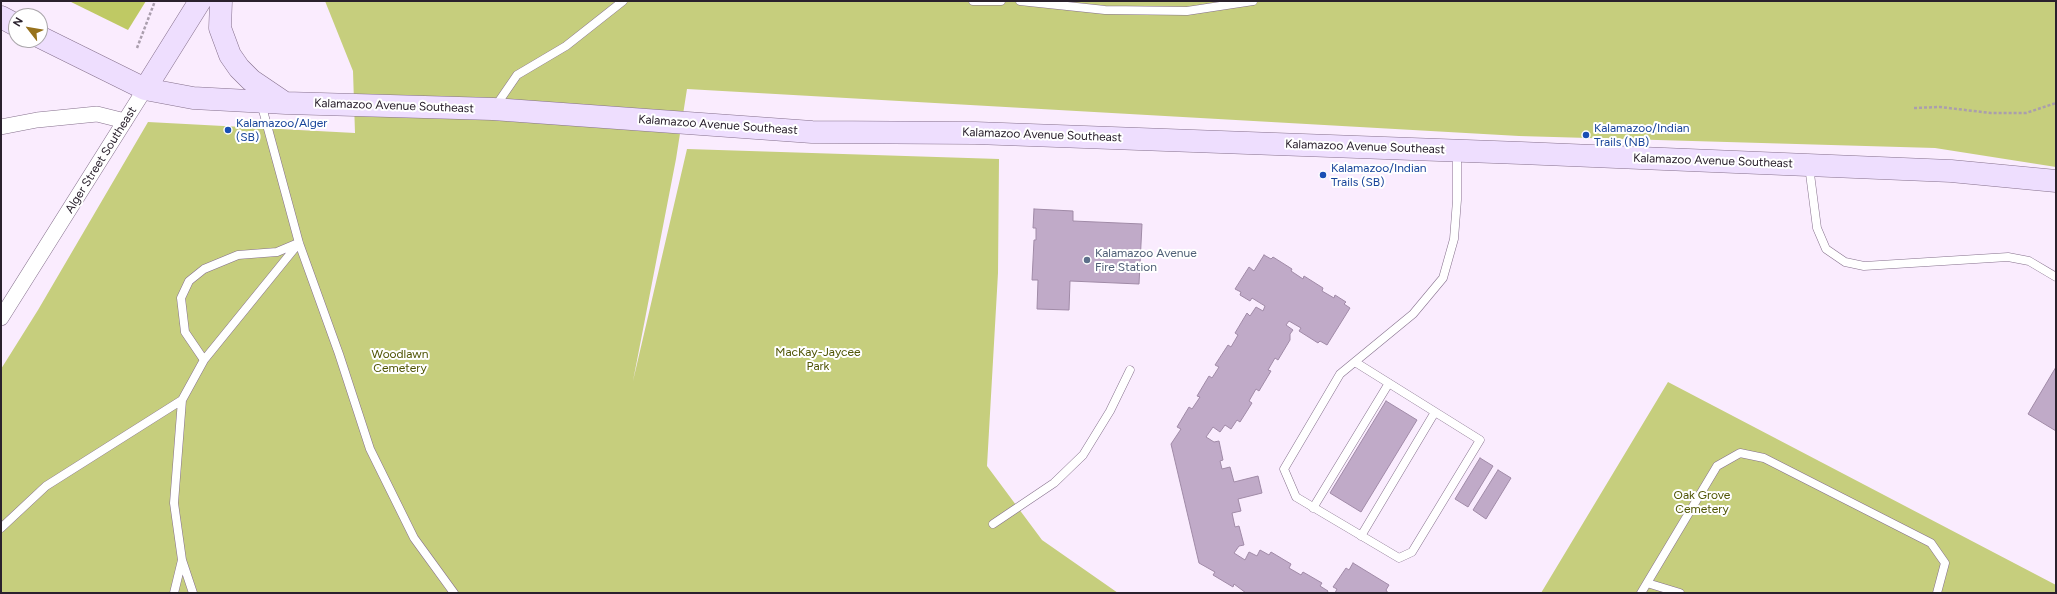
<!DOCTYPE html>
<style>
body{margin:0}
#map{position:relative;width:2057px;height:594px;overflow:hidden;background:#faecfe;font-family:Figtree,sans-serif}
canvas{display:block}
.frame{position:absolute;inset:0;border:2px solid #2a212d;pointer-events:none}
.north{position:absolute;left:8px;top:8px;width:40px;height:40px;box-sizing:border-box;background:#fff;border:1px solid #aaa6ab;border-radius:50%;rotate:301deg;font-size:11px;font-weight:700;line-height:16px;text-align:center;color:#2a212d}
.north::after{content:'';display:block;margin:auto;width:14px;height:18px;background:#97721c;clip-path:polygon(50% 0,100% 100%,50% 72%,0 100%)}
</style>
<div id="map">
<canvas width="2057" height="594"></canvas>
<div class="frame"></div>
<div class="north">N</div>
</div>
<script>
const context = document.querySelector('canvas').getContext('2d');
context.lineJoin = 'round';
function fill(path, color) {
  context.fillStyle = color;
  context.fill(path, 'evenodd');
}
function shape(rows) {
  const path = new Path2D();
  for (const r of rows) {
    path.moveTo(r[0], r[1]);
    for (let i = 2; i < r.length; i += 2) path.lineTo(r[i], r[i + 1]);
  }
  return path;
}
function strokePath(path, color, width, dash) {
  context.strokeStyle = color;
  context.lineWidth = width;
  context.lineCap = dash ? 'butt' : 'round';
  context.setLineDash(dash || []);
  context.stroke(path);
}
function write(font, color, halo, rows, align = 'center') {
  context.font = font + ' Figtree,sans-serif';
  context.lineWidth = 4;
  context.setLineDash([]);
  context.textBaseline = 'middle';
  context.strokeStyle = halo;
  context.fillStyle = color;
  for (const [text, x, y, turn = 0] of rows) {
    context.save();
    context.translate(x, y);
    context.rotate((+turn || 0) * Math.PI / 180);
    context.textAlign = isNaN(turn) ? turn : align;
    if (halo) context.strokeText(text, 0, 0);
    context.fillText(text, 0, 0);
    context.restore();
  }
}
fill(shape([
 [325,1,2056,1,2056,167,1935,148,1519,136,687,89,676,159,633,381,687,149,999,159,998,273,987,466,1042,540,1118,593,1,593,1,369,38,310,148,122,355,133,353,71],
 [1668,382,2056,585,2056,593,1541,593]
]), '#c6ce7d');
fill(shape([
 [69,1,146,1,128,30]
]), '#bfc964');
const building = shape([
 [1034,209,1073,211,1073,221,1142,224,1139,284,1070,281,1069,310,1037,309,1038,280,1032,280,1034,240,1036,240,1036,228,1033,228,1034,209],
 [1264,255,1271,259,1273,257,1292,269,1291,271,1303,279,1304,276,1323,288,1322,291,1334,298,1335,295,1346,302,1344,304,1350,308,1327,345,1320,341,1318,343,1299,331,1301,328,1289,321,1286,325,1293,330,1290,334,1290,340,1278,360,1275,358,1268,370,1271,371,1259,391,1256,389,1249,401,1252,403,1240,422,1237,420,1231,429,1225,425,1220,432,1213,427,1206,437,1214,442,1219,441,1223,460,1220,461,1222,469,1230,467,1234,482,1258,476,1262,493,1238,499,1241,511,1232,513,1235,527,1239,526,1244,545,1239,546,1234,553,1245,560,1249,552,1257,556,1260,550,1269,555,1271,552,1291,564,1289,568,1301,575,1303,572,1322,583,1320,586,1328,591,1327,593,1246,593,1234,584,1233,587,1213,575,1215,572,1199,563,1171,444,1181,429,1177,427,1189,407,1192,409,1200,397,1197,396,1209,376,1212,378,1219,367,1215,365,1228,345,1231,347,1238,335,1235,333,1247,313,1250,316,1256,307,1263,311,1265,306,1252,298,1250,301,1240,295,1241,292,1235,289,1249,267,1254,271,1264,255],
 [2056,367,2056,431,2028,414,2056,367],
 [1386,401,1417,420,1361,512,1330,493,1386,401],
 [1480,458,1493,466,1468,507,1455,499,1480,458],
 [1498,470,1511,478,1486,519,1473,510,1498,470],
 [1353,563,1389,585,1386,590,1388,593,1335,593,1337,589,1333,587,1346,568,1349,570,1353,563]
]);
fill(building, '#c0aac8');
strokePath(building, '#a08aa7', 1);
const service = shape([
 [973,1,1001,1],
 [1020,1,1105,10,1187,11,1253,1],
 [261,103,299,243,339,354,370,449,414,538,454,593],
 [495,107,517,75,566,46,623,1],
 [1809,166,1817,228,1826,249,1845,262,1864,266,2008,257,2029,261,2056,277],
 [204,360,185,332,181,298,189,281,204,269,238,255,277,252,296,244],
 [1355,362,1480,440,1412,552,1399,558,1296,497,1284,469,1340,374,1413,314,1443,278,1454,239,1457,200,1457,151],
 [1313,508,1389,383],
 [993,524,1054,483,1083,455,1110,411,1130,370],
 [1,528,46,486,182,400],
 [1361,536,1435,412],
 [182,560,193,593],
 [1647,583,1680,593],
 [174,593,182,560,174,503,182,400,204,360,299,243],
 [1641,593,1717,466,1740,453,1764,458,1931,543,1945,563,1937,593]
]);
const minor = shape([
 [1,127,37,120,97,114,125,121],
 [1,318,145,89]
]);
const secondary = shape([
 [221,1,220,28,230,55,239,68,251,80,285,103],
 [1,17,16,25],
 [40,37,145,89,193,98,286,103,493,109,812,132,975,133,1521,153,1951,171,2056,181],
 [145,89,200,1]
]);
strokePath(service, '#85708c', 9);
strokePath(minor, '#85708c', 16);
strokePath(secondary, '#85708c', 23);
strokePath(shape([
 [137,48,155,1],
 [1914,108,1940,107,1991,113,2026,113,2056,103]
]), '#aa9ead', 2.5, [3, 2]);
strokePath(service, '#fff', 8);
strokePath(minor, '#fff', 15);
strokePath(secondary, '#eedefe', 22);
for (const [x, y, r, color] of [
 [228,130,4,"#1a4fb4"],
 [1586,135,4,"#1a4fb4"],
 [1323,175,4,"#1a4fb4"],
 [1087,260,4,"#5c6f8a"]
]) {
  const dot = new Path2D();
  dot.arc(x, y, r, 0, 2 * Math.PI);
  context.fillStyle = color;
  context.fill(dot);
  strokePath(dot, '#fff', 1.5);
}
write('12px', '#2a212d', '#fff', [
 ["Kalamazoo Avenue Southeast",394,106,2],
 ["Kalamazoo Avenue Southeast",718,125,4],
 ["Kalamazoo Avenue Southeast",1042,135,2],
 ["Kalamazoo Avenue Southeast",1365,147,2],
 ["Alger Street Southeast",101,160,-58],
 ["Kalamazoo Avenue Southeast",1713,161,2]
]);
write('12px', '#164399', '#fff', [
 ["Kalamazoo/Alger",236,123],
 ["(SB)",236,137],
 ["Kalamazoo/Indian",1594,128],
 ["Trails (NB)",1594,142],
 ["Kalamazoo/Indian",1331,168],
 ["Trails (SB)",1331,182]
], 'left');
write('12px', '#4e5e75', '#fff', [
 ["Kalamazoo Avenue",1095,253],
 ["Fire Station",1095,267]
], 'left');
write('12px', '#4f5404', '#fff', [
 ["MacKay-Jaycee",818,352],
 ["Park",818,366],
 ["Woodlawn",400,354],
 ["Cemetery",400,368],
 ["Oak Grove",1702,495],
 ["Cemetery",1702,509]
]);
</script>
